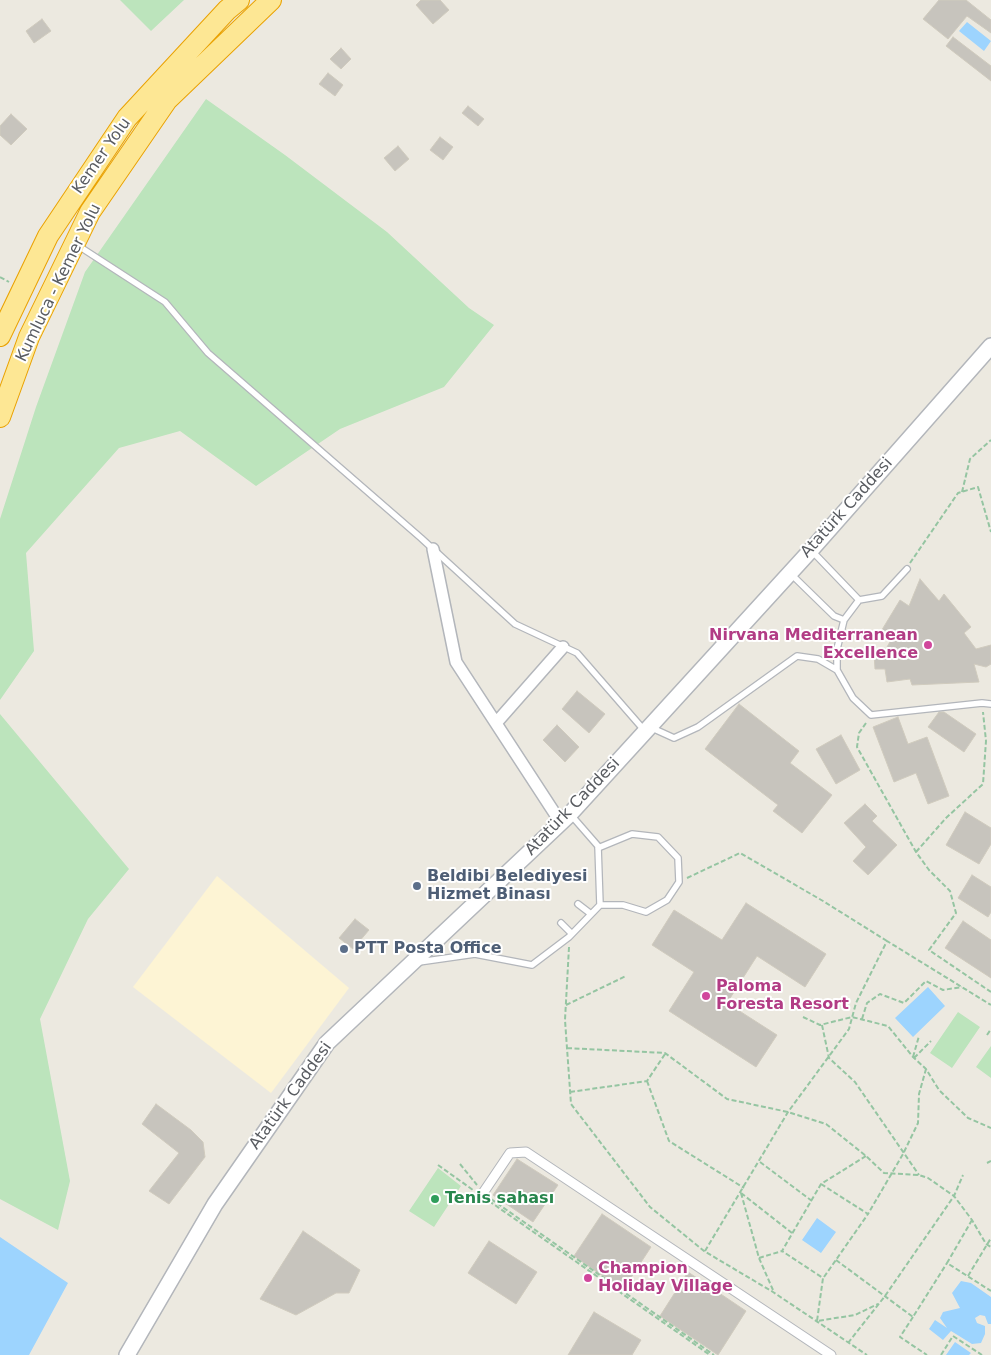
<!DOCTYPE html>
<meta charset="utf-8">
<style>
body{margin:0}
canvas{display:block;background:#ece9e0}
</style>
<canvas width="991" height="1355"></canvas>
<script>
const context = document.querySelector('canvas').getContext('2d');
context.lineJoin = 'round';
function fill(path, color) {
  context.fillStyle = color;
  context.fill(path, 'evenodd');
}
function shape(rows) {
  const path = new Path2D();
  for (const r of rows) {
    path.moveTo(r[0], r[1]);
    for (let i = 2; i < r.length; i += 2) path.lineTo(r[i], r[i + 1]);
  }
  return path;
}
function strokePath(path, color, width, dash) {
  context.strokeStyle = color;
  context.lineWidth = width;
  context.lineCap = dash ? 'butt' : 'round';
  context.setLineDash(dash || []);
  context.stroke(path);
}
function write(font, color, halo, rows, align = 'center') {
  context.font = font + ' "DejaVu Sans",sans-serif';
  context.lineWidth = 4;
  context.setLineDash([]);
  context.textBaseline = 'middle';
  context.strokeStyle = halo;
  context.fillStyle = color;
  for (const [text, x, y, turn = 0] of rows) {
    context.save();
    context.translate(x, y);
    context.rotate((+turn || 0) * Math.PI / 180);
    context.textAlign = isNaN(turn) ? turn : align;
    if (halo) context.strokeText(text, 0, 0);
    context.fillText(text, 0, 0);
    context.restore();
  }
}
fill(shape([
 [217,876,349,988,271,1093,133,987]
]), '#fdf4d4');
fill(shape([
 [120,0,184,0,151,31],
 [206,99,285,155,387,232,469,308,494,325,444,387,340,429,256,486,180,431,119,448,26,553,34,651,0,700,0,519,36,407,85,272],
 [0,714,129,869,88,919,40,1019,70,1181,58,1230,0,1199],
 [958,1012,980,1027,952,1068,930,1053],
 [991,1046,991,1078,976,1067],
 [438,1168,461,1186,434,1227,409,1211]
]), '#bce4bc');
fill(shape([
 [967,22,991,41,984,51,959,31],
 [928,987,945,1006,913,1037,895,1018],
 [817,1218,836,1232,821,1253,802,1240],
 [0,1237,68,1283,29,1355,0,1355],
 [961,1281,971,1283,991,1297,991,1324,988,1324,985,1316,980,1315,975,1318,977,1323,985,1326,985,1334,981,1343,972,1344,951,1331,943,1340,929,1329,935,1320,947,1328,940,1318,943,1312,960,1308,952,1293],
 [955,1342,971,1353,969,1355,946,1355]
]), '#9dd4fe');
const building = shape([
 [421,0,440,0,449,10,433,24,416,5,421,0],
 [939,0,966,0,991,20,991,33,967,16,948,39,923,19,939,0],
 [42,19,51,31,34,43,26,31,42,19],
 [953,37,991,66,991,81,946,46,953,37],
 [341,48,351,59,341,69,330,59,341,48],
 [328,73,343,85,335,96,319,84,328,73],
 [468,106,484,119,478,126,462,113,468,106],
 [11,114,27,129,11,145,0,135,0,126,11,114],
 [440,137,453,147,443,160,430,150,440,137],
 [398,146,409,159,395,171,384,158,398,146],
 [920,579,939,601,944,594,971,627,964,633,976,649,991,645,991,664,986,667,974,664,979,682,912,685,910,679,887,682,885,669,875,669,874,654,883,654,891,640,880,633,900,600,909,606,920,579],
 [577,691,605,714,589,733,562,709,577,691],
 [739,704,799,751,790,763,832,795,802,833,773,811,778,805,705,749,739,704],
 [939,712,944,712,976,734,964,752,928,727,939,712],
 [898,717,908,744,927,737,949,796,928,804,916,773,894,782,873,727,898,717],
 [557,725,579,747,565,762,543,740,557,725],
 [841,735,860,770,836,784,816,749,841,735],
 [865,804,877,816,872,821,897,845,868,875,853,861,866,847,844,823,865,804],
 [965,812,991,828,991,844,979,864,946,845,965,812],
 [972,875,991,887,991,912,988,917,958,898,972,875],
 [746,903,826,954,805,987,757,956,727,1003,777,1035,756,1067,669,1011,694,972,652,945,674,910,722,940,746,903],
 [355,919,369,930,353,949,339,938,355,919],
 [963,921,991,940,991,978,945,948,963,921],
 [156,1104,191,1130,203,1142,205,1157,169,1204,149,1191,179,1153,142,1124,156,1104],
 [517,1159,558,1185,533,1222,493,1195,517,1159],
 [602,1214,651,1247,623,1290,574,1256,602,1214],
 [303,1231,360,1270,349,1293,336,1293,296,1315,260,1299,303,1231],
 [489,1241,537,1272,516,1304,468,1273,489,1241],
 [688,1272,746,1311,718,1355,660,1316,688,1272],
 [594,1312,641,1340,632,1355,568,1355,594,1312]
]);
fill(building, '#c7c4bd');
strokePath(building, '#d0cbbe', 1);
const service = shape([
 [77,245,165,302,208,353,421,538,515,624,577,653,644,730],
 [791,574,834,616,844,620,859,600,812,551],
 [859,600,882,596,907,569],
 [844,620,837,649,837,670,853,698,871,715,982,703,991,704],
 [652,728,674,738,698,727,797,656,818,659,837,670],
 [598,848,632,834,658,837,678,858,679,882,667,900,646,912,623,905,600,905],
 [578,904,591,914],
 [561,923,572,934],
 [419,962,475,954,532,965,569,937,600,905,598,846,571,815]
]);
const pedestrian = shape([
 [483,1193,510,1153,526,1152,831,1355]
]);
const minor = shape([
 [433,549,456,662,561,823],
 [496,723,563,647]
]);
const tertiary = shape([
 [127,1355,215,1204,327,1043,570,814,811,550,991,346]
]);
const trunk = shape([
 [0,336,48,236,127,118,227,10,239,0],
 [0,417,29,337,90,212,167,100,271,0]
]);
strokePath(service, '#b3b6bb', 8);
strokePath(pedestrian, '#b3b6bb', 11);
strokePath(minor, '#b3b6bb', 14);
strokePath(tertiary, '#b3b6bb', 18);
strokePath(trunk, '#eaa202', 22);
strokePath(shape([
 [0,277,9,282],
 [962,492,970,459,991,440],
 [910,563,958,493,978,487,991,532],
 [866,723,859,733,857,747,916,852,929,870,950,891,956,913,929,950,991,992],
 [916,852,946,818,983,784,986,741,983,712],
 [687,878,740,853,823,901,887,941],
 [569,947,565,1020,571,1104,650,1207,704,1251,773,1292,867,1355],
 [566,1005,626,976],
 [803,1017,820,1025,852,1017,888,1026,913,1057,926,1069,939,1090,968,1118,991,1128],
 [862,1019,867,1003,880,994,904,1003,926,981,943,990,962,987],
 [822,1025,829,1058,855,1082,919,1175],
 [987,1035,991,1029],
 [567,1048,665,1053,727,1099,788,1112,826,1124,866,1156,884,1173,919,1175,928,1178,954,1196,972,1220,986,1244,991,1247],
 [913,1057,919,1036],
 [914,1058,931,1041],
 [647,1081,669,1141,744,1188],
 [570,1092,647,1081,665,1054],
 [866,1156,821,1184,782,1251,823,1278,817,1321,855,1315,878,1304],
 [760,1162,812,1201],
 [987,1163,991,1161],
 [460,1164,477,1185],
 [438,1165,473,1190],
 [821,1184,868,1214,903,1154,918,1123,919,1094,926,1069],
 [741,1193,759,1258,773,1290],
 [741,1193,792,1233],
 [491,1199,714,1355],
 [489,1201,710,1355],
 [972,1220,947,1263,991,1291],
 [705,1251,788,1112,849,1029,856,1003,887,941,991,1005],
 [759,1258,782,1251],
 [836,1260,913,1317,947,1263],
 [968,1276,991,1238],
 [824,1277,868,1214],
 [913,1317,900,1337,927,1355],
 [848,1343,885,1296,954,1196,963,1175],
 [941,1355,953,1336,982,1355]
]), '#95c5a2', 2, [5, 2.5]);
strokePath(service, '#fff', 5.5);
strokePath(pedestrian, '#fff', 9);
strokePath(minor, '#fff', 11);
strokePath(tertiary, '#fff', 15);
strokePath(trunk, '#fde794', 20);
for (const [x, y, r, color] of [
 [928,645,5,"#d1479c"],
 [417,886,5,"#5c6f8a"],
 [344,949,5,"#5c6f8a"],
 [706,996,5,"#d1479c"],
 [435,1199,5,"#2e9e5b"],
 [588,1278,5,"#d1479c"]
]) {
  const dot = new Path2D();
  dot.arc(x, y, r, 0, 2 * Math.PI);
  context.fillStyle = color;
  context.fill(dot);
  strokePath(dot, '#fff', 2);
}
write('16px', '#595c61', '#fff', [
 ["Kemer Yolu",102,156,-55],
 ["Kumluca - Kemer Yolu",59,283,-64],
 ["Atatürk Caddesi",847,508,-48],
 ["Atatürk Caddesi",573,807,-46],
 ["Atatürk Caddesi",291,1096,-54]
]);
write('bold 16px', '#b23c85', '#fff', [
 ["Nirvana Mediterranean",918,636,"right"],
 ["Excellence",918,654,"right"],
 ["Paloma",716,987],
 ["Foresta Resort",716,1005],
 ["Champion",598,1269],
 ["Holiday Village",598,1287]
], 'left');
write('bold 16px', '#4e5e75', '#fff', [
 ["Beldibi Belediyesi",427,877],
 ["Hizmet Binası",427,895],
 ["PTT Posta Office",354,949]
], 'left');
write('bold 16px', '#27864d', '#fff', [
 ["Tenis sahası",445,1199]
], 'left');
</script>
